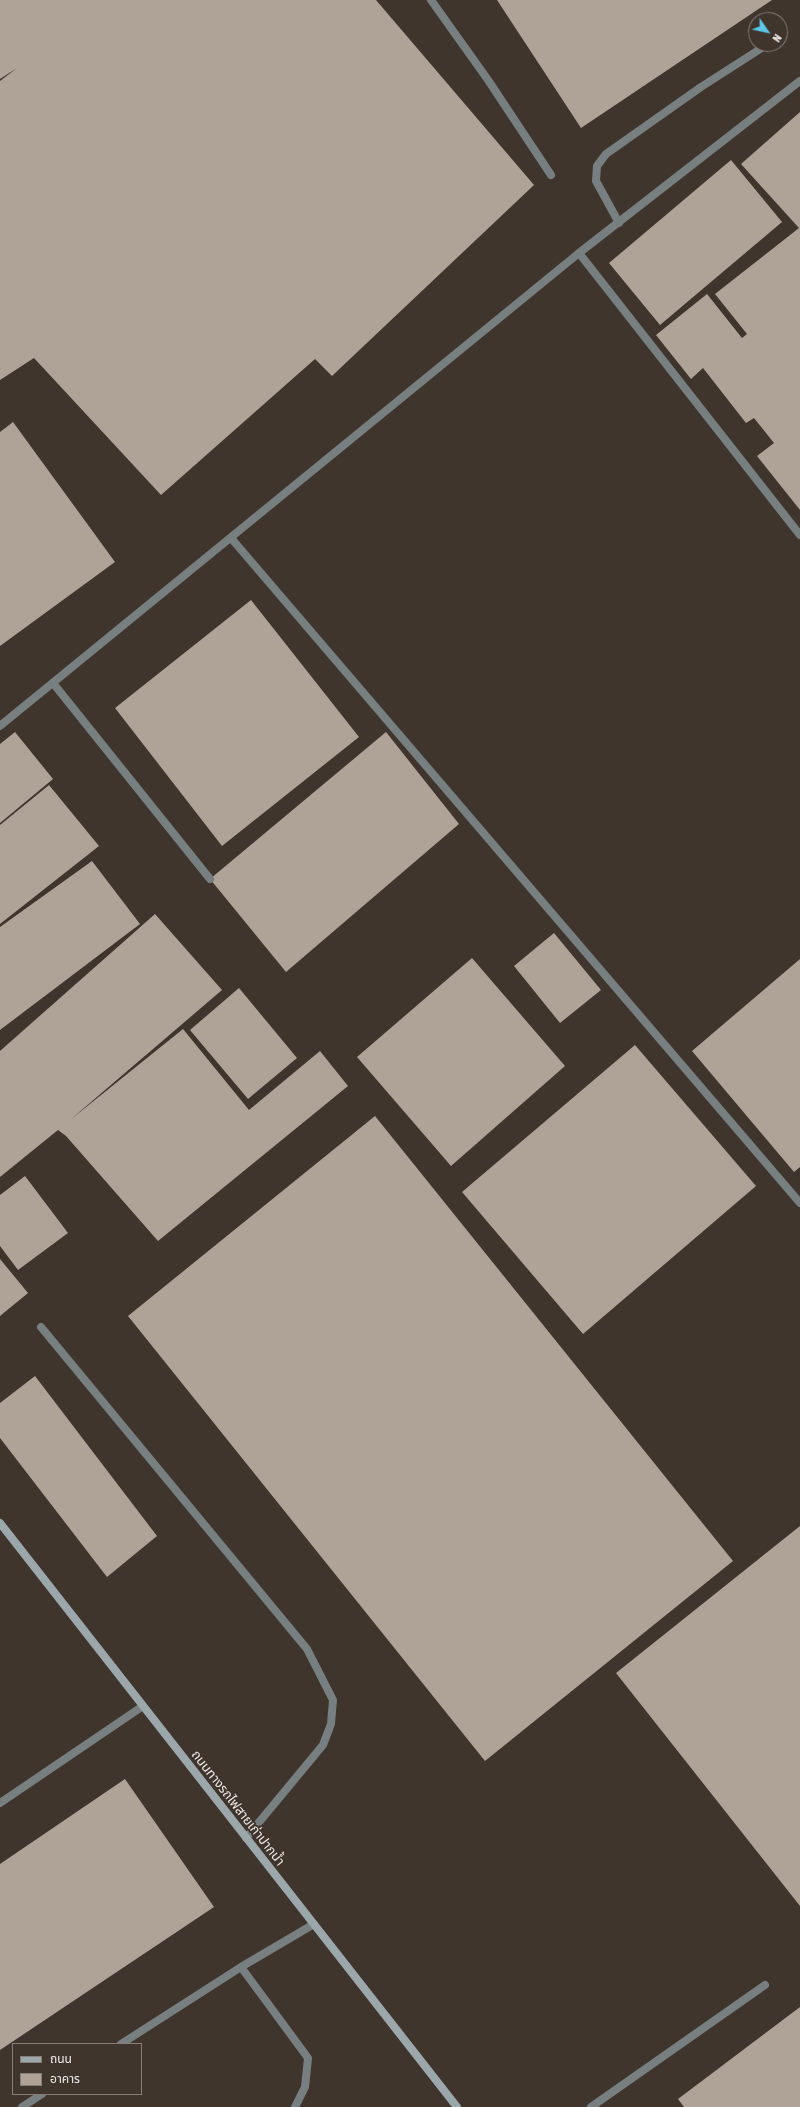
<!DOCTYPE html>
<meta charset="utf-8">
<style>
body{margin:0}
#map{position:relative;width:800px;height:2107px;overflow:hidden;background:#3f352d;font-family:"Asap Condensed","Noto Sans Thai",sans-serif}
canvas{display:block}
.legend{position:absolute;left:12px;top:2043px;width:130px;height:52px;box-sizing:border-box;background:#3f352d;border:1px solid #867d77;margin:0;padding:5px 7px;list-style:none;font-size:12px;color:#f0eae5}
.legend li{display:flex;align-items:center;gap:8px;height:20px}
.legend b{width:20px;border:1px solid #867d77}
.north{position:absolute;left:748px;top:12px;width:40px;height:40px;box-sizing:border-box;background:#3f352d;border:1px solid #867d77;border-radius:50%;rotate:124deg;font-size:11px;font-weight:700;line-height:16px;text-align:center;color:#f0eae5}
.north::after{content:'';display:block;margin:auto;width:14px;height:18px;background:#5cc7e8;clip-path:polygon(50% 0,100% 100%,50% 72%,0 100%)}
</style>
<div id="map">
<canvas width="800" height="2107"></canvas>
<ul class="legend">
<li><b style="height:5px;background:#9ca7ab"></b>ถนน</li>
<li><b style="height:11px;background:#afa398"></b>อาคาร</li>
</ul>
<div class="north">N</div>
</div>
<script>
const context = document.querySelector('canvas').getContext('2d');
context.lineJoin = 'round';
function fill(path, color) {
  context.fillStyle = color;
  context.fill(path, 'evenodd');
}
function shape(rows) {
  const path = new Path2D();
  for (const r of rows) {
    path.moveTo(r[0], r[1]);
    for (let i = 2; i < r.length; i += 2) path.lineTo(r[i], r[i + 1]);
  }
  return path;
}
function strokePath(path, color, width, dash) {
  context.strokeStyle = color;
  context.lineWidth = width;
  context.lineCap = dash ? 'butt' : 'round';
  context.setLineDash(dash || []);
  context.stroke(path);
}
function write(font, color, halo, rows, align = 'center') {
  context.font = font + ' "Asap Condensed","Noto Sans Thai",sans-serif';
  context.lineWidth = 4;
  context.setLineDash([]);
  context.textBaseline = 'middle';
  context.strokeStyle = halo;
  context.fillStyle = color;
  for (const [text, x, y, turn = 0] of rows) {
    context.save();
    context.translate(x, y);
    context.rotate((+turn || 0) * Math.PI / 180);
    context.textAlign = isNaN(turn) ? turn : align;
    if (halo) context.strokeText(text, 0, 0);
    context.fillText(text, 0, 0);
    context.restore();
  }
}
fill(shape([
 [0,0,376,0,534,185,332,376,315,359,161,495,34,358,0,380,0,81,17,68,0,79],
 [497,0,772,0,581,128],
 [800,112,800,510,757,456,774,443,754,418,746,423,703,368,691,379,656,335,707,294,742,338,747,334,715,294,799,228,741,164],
 [731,160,782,222,660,325,609,263],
 [13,422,115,562,0,646,0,432],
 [251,600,359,737,222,846,115,708],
 [15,732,53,779,0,823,0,744],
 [386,732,459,824,286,972,210,879],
 [49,785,99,846,0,924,0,825],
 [92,861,140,924,0,1030,0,927],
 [155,914,222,990,70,1120,183,1029,249,1110,320,1051,348,1086,158,1241,66,1136,58,1130,0,1177,0,1051],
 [554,933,601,990,560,1023,514,966],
 [472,958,565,1066,451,1166,357,1057],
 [800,959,800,1167,794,1172,692,1051],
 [239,988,297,1058,248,1099,190,1030],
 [635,1045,756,1186,583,1334,462,1192],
 [375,1116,733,1561,485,1761,128,1316],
 [25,1176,68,1233,18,1270,0,1246,0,1195],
 [0,1259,28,1293,0,1316],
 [35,1376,157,1536,107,1577,0,1438,0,1403],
 [800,1526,800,1906,616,1673],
 [125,1779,214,1907,0,2050,0,1864],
 [800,2007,800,2107,684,2107,678,2099]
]), '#afa398');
strokePath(shape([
 [619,223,596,181,597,166,606,154,701,87,768,44],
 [53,683,210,879],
 [41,1327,307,1649,333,1700,331,1724,323,1745,246,1838],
 [0,1803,143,1706],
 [241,1967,314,1924],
 [121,2044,241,1967,308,2058,305,2087,295,2107],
 [22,2107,42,2094],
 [591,2107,765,1985]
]), '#787f81', 8);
strokePath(shape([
 [431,0,488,80,551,175],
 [579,253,800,535],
 [231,538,800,1203],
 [0,726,579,253,800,81]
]), '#787f81', 8);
strokePath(shape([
 [0,1523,457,2107]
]), '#9ca7ab', 8);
write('13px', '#f0eae5', '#3f352d', [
 ["ถนนทางรถไฟสายเก่าปากน้ำ",238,1808,52]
]);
</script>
